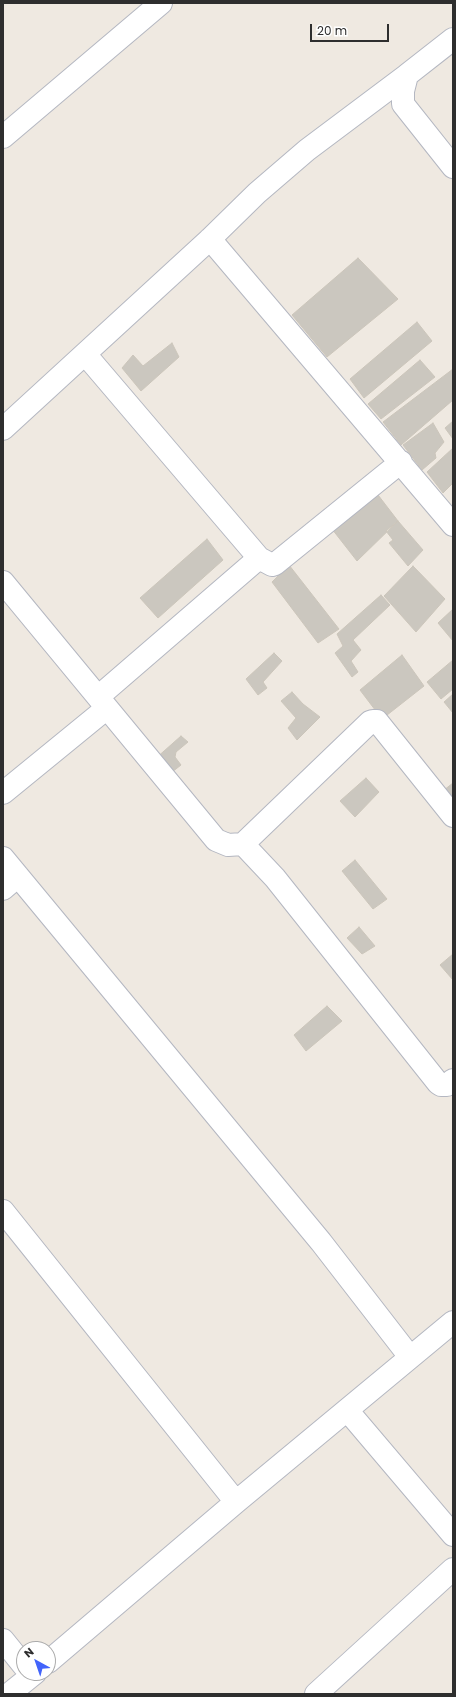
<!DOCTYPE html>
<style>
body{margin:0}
#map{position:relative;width:456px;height:1697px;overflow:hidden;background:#efe9e1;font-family:Poppins,sans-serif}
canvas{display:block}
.frame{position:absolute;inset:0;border:4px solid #2e2e2e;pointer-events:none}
.north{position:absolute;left:16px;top:1641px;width:40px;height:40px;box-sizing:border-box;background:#fff;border:1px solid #ababab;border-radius:50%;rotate:320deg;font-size:11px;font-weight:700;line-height:16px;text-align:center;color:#2e2e2e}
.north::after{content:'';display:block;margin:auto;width:14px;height:18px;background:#4264fb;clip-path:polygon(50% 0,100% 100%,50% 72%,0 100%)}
.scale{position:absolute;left:310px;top:24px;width:79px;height:18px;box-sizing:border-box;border:2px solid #2e2e2e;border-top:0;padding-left:5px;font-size:12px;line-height:14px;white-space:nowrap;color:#2e2e2e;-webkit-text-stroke:3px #fff;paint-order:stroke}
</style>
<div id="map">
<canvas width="456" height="1697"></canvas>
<div class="frame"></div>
<div class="north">N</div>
<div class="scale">20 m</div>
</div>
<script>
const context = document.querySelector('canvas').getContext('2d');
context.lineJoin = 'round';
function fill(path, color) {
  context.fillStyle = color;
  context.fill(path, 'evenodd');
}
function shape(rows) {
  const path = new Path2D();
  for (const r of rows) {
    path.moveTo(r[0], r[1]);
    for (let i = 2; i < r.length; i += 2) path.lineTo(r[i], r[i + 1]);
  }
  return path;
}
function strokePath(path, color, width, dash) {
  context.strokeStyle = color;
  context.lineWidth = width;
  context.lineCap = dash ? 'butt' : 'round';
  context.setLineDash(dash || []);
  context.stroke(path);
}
const building = shape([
 [358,258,398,299,327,357,292,315,358,258],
 [417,322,432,341,364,398,350,379,417,322],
 [172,343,179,357,141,391,122,368,133,355,143,366,172,343],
 [420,360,435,377,381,419,368,404,420,360],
 [453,369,453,400,401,445,383,422,453,369],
 [453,421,453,439,445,428,453,421],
 [433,423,444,442,435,453,436,458,422,470,403,445,433,423],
 [453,448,453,483,443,493,427,472,453,448],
 [375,491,398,521,357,561,332,529,375,491],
 [398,521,423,550,408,566,389,543,393,540,386,531,398,521],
 [207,539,223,560,158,618,140,598,207,539],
 [289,565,339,629,318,643,272,582,289,565],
 [413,566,445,599,416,632,384,596,413,566],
 [381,595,390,605,353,640,361,650,351,661,358,672,352,677,335,653,343,646,337,634,381,595],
 [453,609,453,641,438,623,453,609],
 [274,653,282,661,263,682,267,688,258,695,246,679,274,653],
 [402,655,424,686,382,719,360,690,402,655],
 [453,660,453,689,441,699,427,682,453,660],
 [292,692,303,704,320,717,297,740,288,728,296,718,281,701,292,692],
 [453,694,453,713,444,702,453,694],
 [181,736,188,742,176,752,175,757,181,765,167,776,155,759,181,736],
 [366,778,379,792,355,817,340,801,366,778],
 [453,783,453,810,439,794,453,783],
 [355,860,387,899,373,909,342,871,355,860],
 [359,927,375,946,362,954,347,938,359,927],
 [453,954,453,980,440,965,453,954],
 [327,1006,342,1021,306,1051,294,1035,327,1006]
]);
fill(building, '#cbc7bf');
strokePath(building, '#cbc5ba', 1);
const minor = shape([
 [453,39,407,75,403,91,403,104,453,167],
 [3,137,161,3],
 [210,239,453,525],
 [85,354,259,558,272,565,275,564,401,462],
 [3,429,210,239,257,193,307,150,407,75],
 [3,582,216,840,228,845,243,844,370,722,373,721,377,721,453,816],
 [98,697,259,558],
 [3,793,107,708],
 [243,844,275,878,438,1083,441,1085,447,1085,453,1080],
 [3,858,321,1242,410,1357],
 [3,889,18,876],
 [3,1211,236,1502],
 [347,1410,453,1535],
 [3,1640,24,1666],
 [48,1662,236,1502,453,1322],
 [9,1694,35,1673],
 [316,1694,453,1569]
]);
strokePath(minor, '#b4b7c1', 24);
strokePath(minor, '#fff', 22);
</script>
